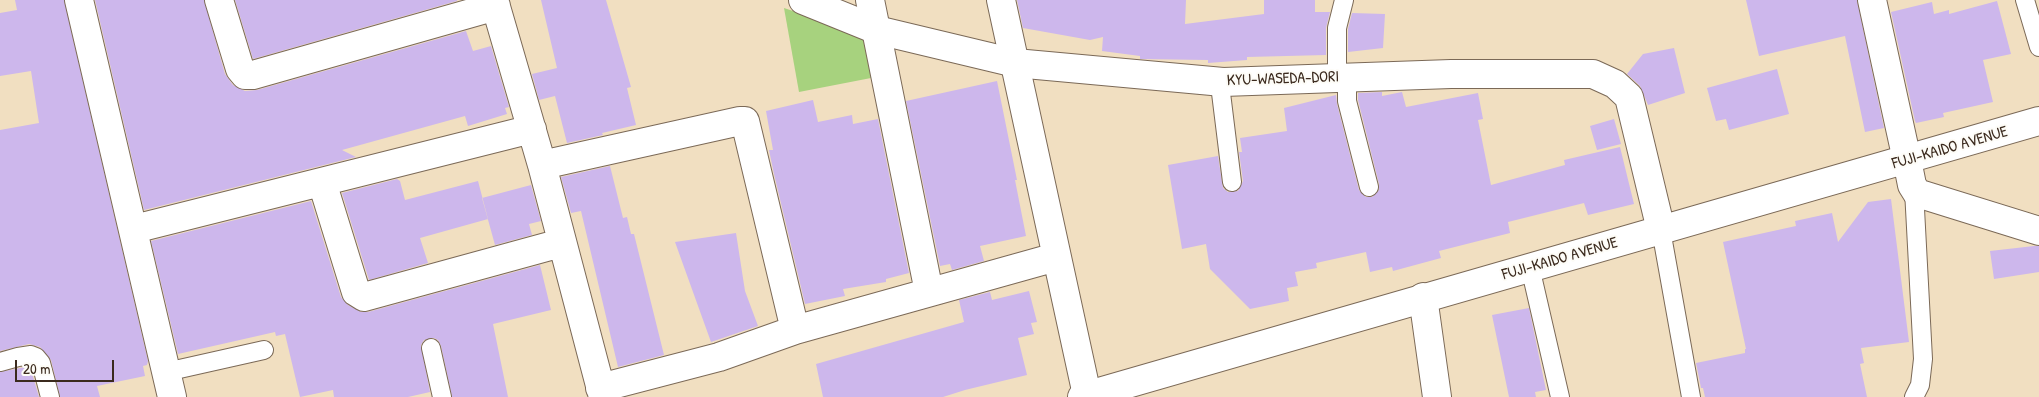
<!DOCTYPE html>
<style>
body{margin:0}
#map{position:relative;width:2039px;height:397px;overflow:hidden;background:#f1dfc1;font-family:"Patrick Hand",sans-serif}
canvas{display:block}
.scale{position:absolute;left:15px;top:360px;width:99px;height:22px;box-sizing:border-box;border:2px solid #3b2a1e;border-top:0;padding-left:6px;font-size:15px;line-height:18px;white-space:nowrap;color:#3b2a1e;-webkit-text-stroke:4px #fdfcf7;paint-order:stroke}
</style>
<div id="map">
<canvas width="2039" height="397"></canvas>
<div class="scale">20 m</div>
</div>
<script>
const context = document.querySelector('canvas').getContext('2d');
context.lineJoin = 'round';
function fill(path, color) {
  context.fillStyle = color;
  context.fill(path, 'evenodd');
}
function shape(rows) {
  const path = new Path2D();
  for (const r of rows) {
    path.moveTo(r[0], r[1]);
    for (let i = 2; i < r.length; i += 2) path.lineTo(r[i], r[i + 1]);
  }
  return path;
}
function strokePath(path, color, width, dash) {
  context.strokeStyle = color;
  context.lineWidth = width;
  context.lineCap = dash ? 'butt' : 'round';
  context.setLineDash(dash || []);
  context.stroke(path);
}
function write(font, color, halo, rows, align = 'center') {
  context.font = font + ' "Patrick Hand",sans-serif';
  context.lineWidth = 4;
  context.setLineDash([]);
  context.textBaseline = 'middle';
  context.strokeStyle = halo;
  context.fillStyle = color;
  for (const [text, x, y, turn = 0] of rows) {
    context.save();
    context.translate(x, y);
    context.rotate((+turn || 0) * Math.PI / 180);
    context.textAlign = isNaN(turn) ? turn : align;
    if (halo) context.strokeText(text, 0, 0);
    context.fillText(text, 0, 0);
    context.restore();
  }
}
fill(shape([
 [784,8,853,31,863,38,871,78,799,92]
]), '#a7d27e');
fill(shape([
 [15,0,64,0,148,361,147,365,143,366,145,376,97,386,100,397,60,397,51,360,40,347,29,344,0,351,0,130,39,123,31,71,0,76,0,13,17,10],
 [95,0,204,0,225,74,233,85,245,91,257,90,466,31,473,51,491,46,509,107,505,108,507,114,468,126,465,116,342,150,356,157,144,210],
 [235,0,457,0,457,1,253,59],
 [541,0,606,0,631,87,627,88,636,125,602,133,603,135,567,143,555,96,539,100,532,74,557,68],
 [1017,0,1186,0,1185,24,1264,14,1264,0,1315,0,1315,12,1330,12,1326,28,1326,55,1247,57,1247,60,1208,63,1208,60,1140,59,1140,56,1102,51,1103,37,1090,40,1023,28],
 [1746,0,1857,0,1884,128,1865,132,1845,36,1759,56],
 [1997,1,2011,54,1983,60,1993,102,1943,113,1944,117,1916,123,1915,121,1891,12,1932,2,1934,14,1949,10,1949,14],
 [1352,13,1385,14,1383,48,1348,52,1348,29],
 [1674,48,1685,93,1648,105,1640,86,1627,74,1643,54],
 [1777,69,1789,114,1729,130,1726,119,1716,121,1707,88],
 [997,81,1017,180,1015,180,1026,236,980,246,984,261,952,270,950,264,940,266,906,101],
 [1382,92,1382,96,1402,92,1406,107,1478,93,1483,119,1478,120,1491,185,1565,165,1564,160,1620,147,1634,204,1588,215,1584,203,1508,222,1510,233,1439,251,1441,258,1393,271,1392,267,1370,272,1366,252,1316,263,1317,268,1295,272,1298,286,1287,288,1289,301,1250,309,1210,269,1206,244,1182,249,1168,165,1218,156,1223,188,1228,192,1238,191,1243,181,1239,152,1242,152,1240,138,1287,131,1284,108,1336,95,1337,104,1359,190,1366,197,1372,197,1379,190,1379,184,1358,100,1358,93],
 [813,100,818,122,852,115,853,124,878,119,909,273,886,279,886,282,843,289,845,296,805,304,774,174,769,150,773,150,766,111],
 [1614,119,1621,144,1597,150,1590,126],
 [610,166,623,218,627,217,631,234,634,234,664,355,618,367,581,211,571,213,561,177],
 [397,179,400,181,405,200,478,181,488,219,420,238,428,263,369,280,342,193],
 [531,185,541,221,529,224,532,235,495,245,482,198],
 [1891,199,1909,342,1861,348,1864,363,1860,364,1867,397,1705,397,1703,388,1701,388,1696,363,1745,353,1745,349,1746,349,1723,242,1796,226,1795,221,1832,213,1838,242,1868,202],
 [311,201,341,297,348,305,361,312,368,312,540,265,551,310,493,324,508,397,452,397,441,346,438,340,434,338,424,340,421,345,430,392,408,397,334,397,333,390,300,397,285,334,276,336,275,332,178,354,151,241],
 [736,233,745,291,758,326,711,342,675,242],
 [2034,246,2039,246,2039,272,1994,279,1990,251],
 [1029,291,1037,322,1031,323,1034,334,1018,338,1027,375,965,390,943,397,823,397,816,364,964,322,959,300,990,292,992,300],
 [1529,308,1546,390,1535,392,1536,397,1509,397,1492,315],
 [30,366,39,397,0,397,0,372]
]), '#cdb7ec');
const lane = shape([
 [2025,0,2039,47],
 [1337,78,1337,28,1344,0],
 [1347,78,1347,101,1369,187],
 [1223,82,1221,93,1232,182],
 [1914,190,1923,359,1920,385,1914,397],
 [1661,230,1691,397],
 [1530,267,1560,397],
 [431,348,442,397],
 [0,362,18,357,31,355,36,357,41,363,50,397],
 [166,372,264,350]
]);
const street = shape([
 [79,0,172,397],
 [219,0,240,69,245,75,253,75,496,6],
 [494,0,542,165,603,397],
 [870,0,929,292],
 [1001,0,1087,395],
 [1872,0,1907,160],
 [542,165,740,121,745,121,795,330],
 [322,182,356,292,364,297,561,243],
 [134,229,532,129],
 [1423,297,1437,397],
 [600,388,719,357,795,330,1056,257]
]);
const primary = shape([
 [803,0,877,30,1015,63,1223,82,1451,74,1593,74,1615,84,1629,97,1661,230],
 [1907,160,1912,185,1917,193,2039,231],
 [1082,397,2039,121]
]);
strokePath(lane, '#7b6957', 20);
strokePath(street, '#7b6957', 30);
strokePath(primary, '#7b6957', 30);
strokePath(lane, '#fff', 18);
strokePath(street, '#fff', 28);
strokePath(primary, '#fff', 28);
write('16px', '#3b2a1e', '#fdfcf7', [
 ["KYU-WASEDA-DORI",1283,79,-2],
 ["FUJI-KAIDO AVENUE",1950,148,-16],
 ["FUJI-KAIDO AVENUE",1560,259,-16]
]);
</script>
